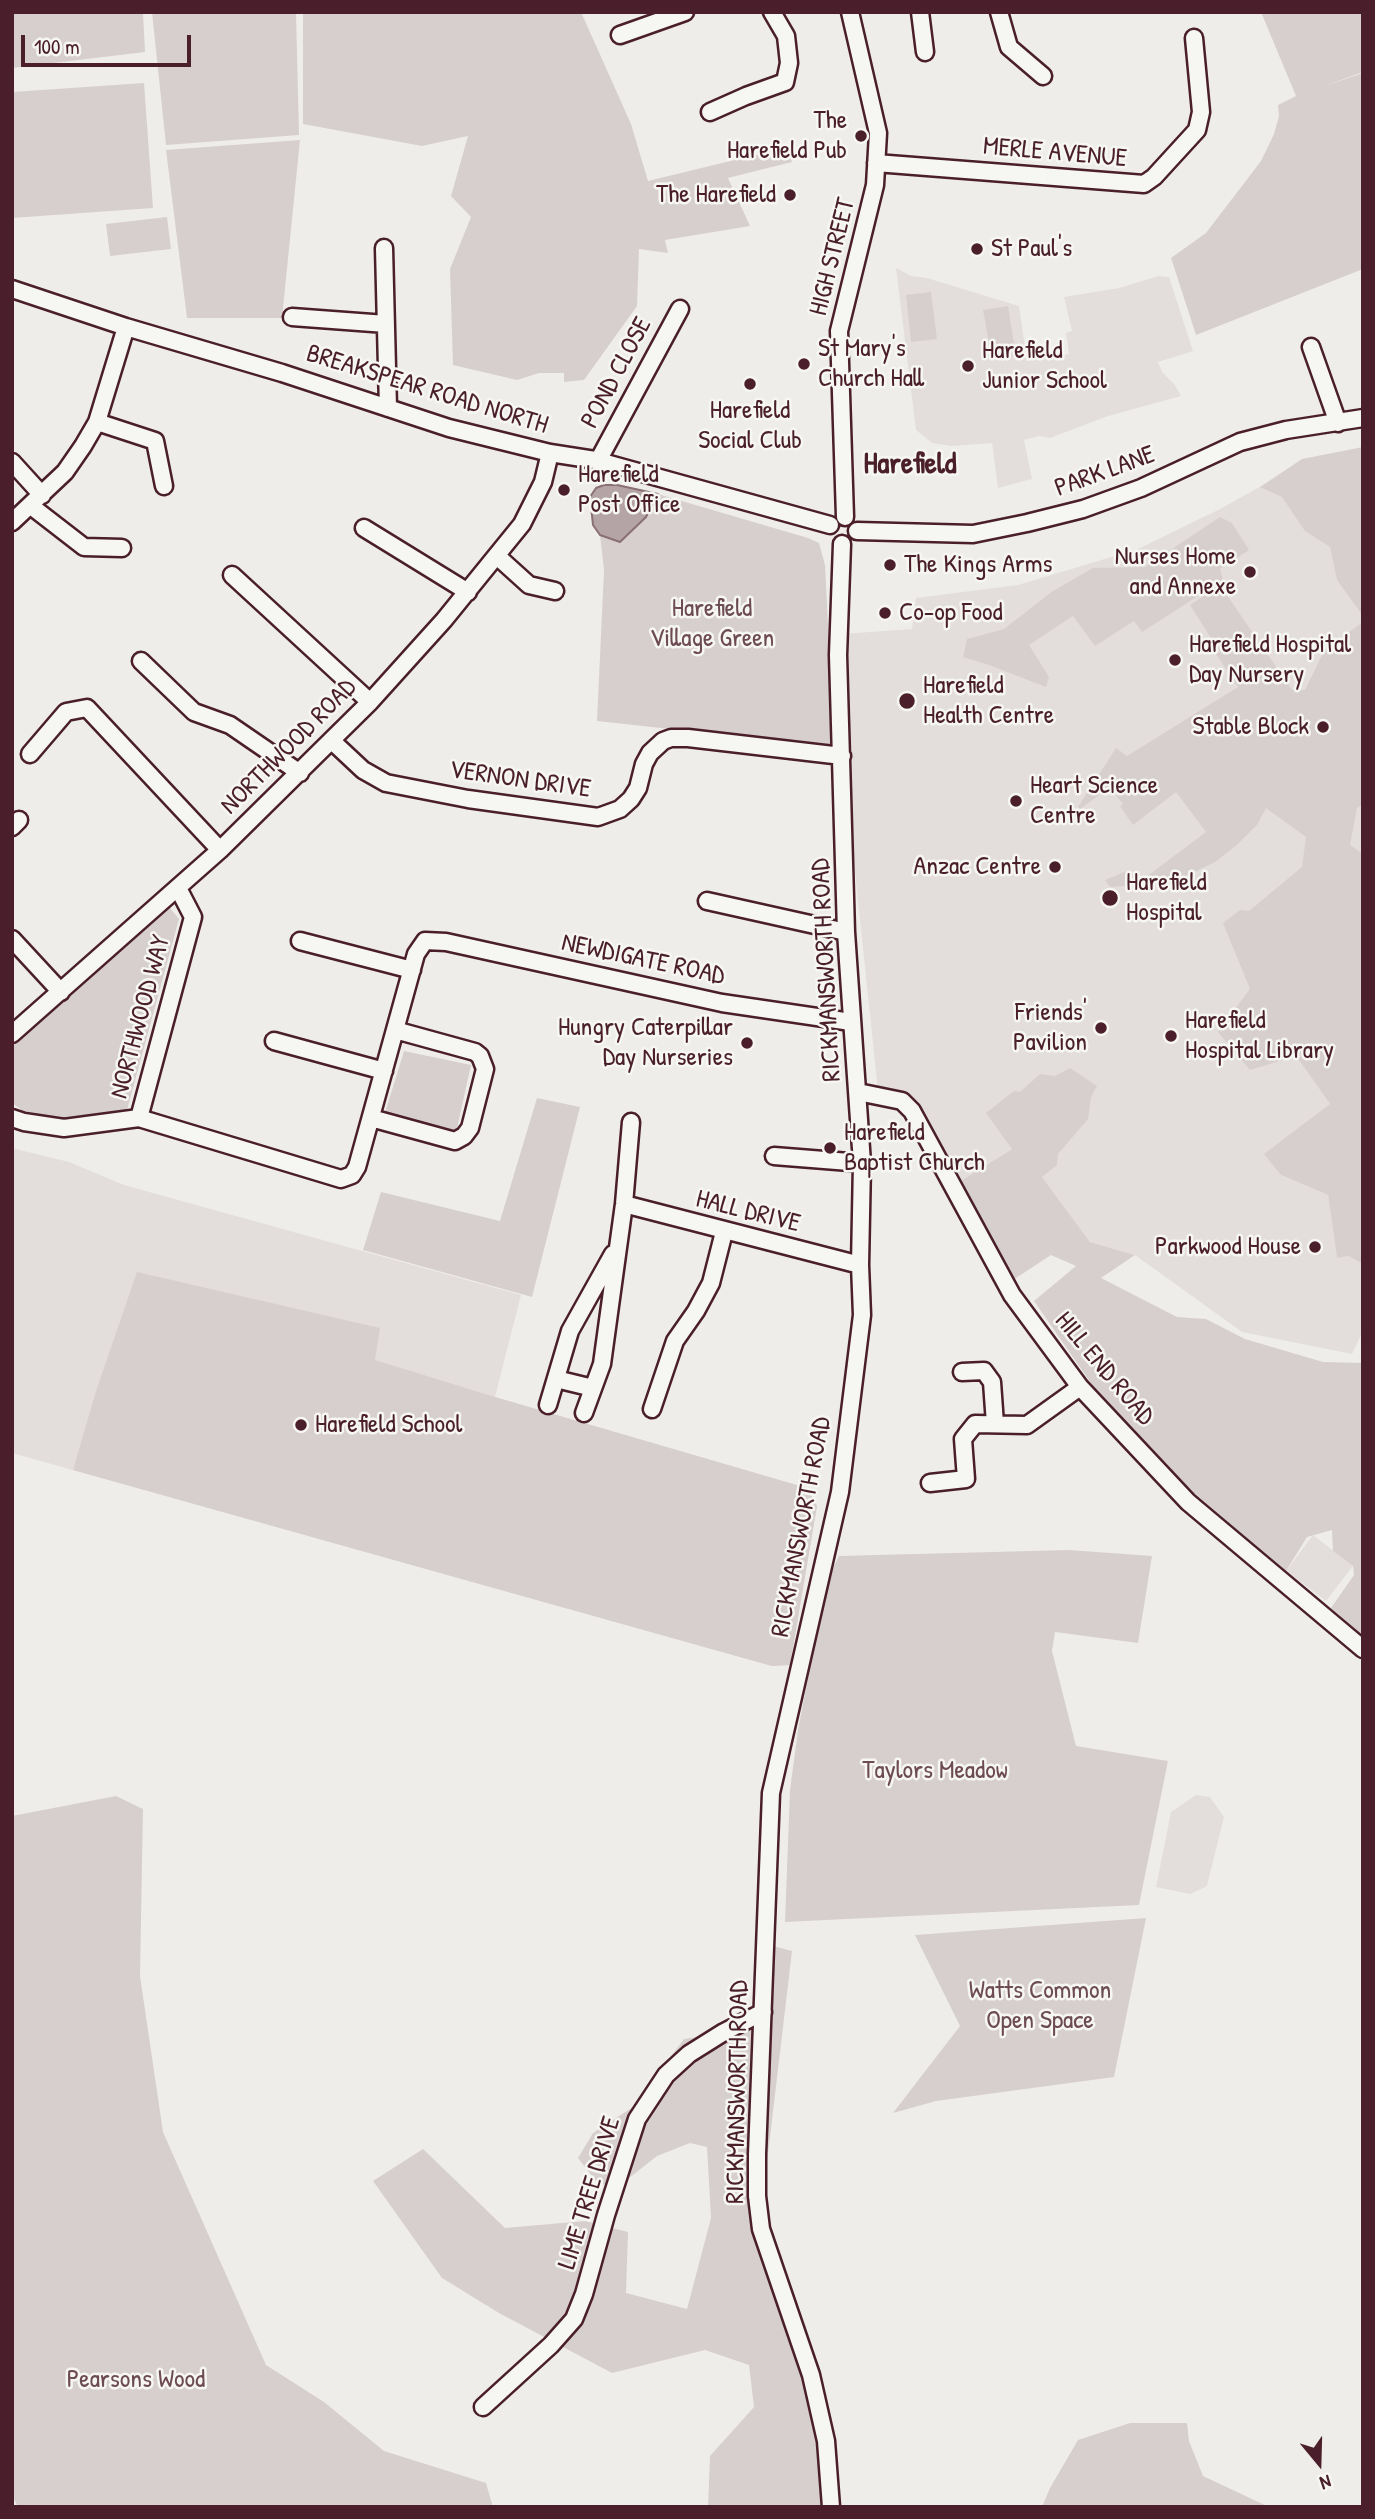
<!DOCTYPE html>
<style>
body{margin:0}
#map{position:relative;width:1375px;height:2519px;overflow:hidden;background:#efedea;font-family:"Patrick Hand",sans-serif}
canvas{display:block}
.frame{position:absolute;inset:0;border:14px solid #4a1f2b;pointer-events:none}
.north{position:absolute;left:1284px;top:2428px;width:70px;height:70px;-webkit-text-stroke:5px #f6f6f2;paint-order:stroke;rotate:161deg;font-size:19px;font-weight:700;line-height:28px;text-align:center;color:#4a1f2b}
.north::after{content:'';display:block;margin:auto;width:24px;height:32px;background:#4a1f2b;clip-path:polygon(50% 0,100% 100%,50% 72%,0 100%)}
.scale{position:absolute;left:21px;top:35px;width:170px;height:32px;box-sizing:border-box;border:4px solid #4a1f2b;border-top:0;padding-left:9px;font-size:21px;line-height:24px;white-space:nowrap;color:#4a1f2b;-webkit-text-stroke:5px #f6f6f2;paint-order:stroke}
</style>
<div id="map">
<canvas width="1375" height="2519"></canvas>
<div class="frame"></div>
<div class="north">N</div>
<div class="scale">100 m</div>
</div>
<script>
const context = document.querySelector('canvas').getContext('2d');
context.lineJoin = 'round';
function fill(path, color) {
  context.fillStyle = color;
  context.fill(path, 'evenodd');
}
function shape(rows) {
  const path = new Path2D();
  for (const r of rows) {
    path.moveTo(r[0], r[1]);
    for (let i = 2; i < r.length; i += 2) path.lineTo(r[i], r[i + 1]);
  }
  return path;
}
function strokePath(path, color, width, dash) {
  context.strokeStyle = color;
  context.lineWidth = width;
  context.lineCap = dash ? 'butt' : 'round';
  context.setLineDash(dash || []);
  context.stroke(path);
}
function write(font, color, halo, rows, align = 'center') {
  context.font = font + ' "Patrick Hand",sans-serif';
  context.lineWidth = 5;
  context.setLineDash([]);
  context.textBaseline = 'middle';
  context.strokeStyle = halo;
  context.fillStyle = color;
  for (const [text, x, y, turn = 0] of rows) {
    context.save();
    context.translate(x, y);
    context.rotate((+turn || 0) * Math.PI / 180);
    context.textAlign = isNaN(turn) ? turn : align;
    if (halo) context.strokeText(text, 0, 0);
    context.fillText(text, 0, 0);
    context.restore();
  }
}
fill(shape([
 [896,268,911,276,927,278,1019,306,1027,361,1069,354,1066,333,1072,331,1064,297,1119,288,1158,276,1169,277,1193,351,1158,362,1162,372,1175,385,1181,396,1108,416,1050,438,1039,436,1024,440,1032,479,998,488,992,443,951,446,932,443,916,430],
 [1363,447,1363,1018,1296,1056,1330,1104,1281,1175,1328,1195,1337,1257,1348,1256,1363,1264,1363,1322,1361,1335,1352,1354,1242,1332,1135,1255,1090,1242,1018,1145,959,1182,906,1096,878,1091,845,777,841,634,912,629,916,598,1018,585,1138,549,1220,509,1265,484],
 [12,1148,69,1162,124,1185,521,1295,495,1397,807,1488,817,1506,790,1665,772,1666,12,1453],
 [1313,1535,1353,1566,1326,1601,1286,1571],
 [1196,1795,1210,1797,1224,1817,1207,1886,1190,1894,1156,1887,1171,1812]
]), '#e3dedc');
fill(shape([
 [12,12,143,12,145,52,12,68],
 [152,12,296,12,299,135,166,145],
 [303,12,581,12,631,124,648,181,788,147,792,162,728,178,750,226,665,240,668,253,639,249,637,306,584,380,564,382,564,373,539,373,517,380,453,365,450,269,471,217,451,196,468,136,422,146,303,124],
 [1261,12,1363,12,1363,72,1322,87,1363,73,1363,269,1196,335,1171,258,1206,233,1261,161,1274,134,1279,116,1278,105,1296,96],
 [144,83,153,208,12,218,12,92],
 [300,140,282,318,187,318,166,150],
 [167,217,171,249,110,256,106,224],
 [931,292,937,339,911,342,906,295],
 [1008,306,1016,356,992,360,983,310],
 [1363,447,1363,616,1337,580,1330,547,1305,531,1282,497,1260,487,1302,459],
 [658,494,808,538,819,543,825,565,834,747,597,721,604,570,600,535,620,541,646,517],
 [1220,517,1232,523,1249,550,1220,569,1223,580,1142,632,1134,621,1095,646,1073,616,1029,645,1049,677,1046,687,989,665,963,657,967,639,1004,629,1053,591,1093,568,1145,567],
 [1220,585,1292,690,1305,690,1325,649,1363,622,1363,804,1357,808,1350,845,1363,854,1363,1264,1348,1256,1337,1258,1328,1195,1281,1175,1264,1154,1330,1104,1296,1056,1250,1070,1218,1032,1250,989,1223,923,1240,910,1249,911,1302,867,1306,837,1266,808,1257,825,1238,844,1215,862,1188,875,1166,883,1110,887,1105,880,1127,871,1142,880,1206,832,1176,792,1133,825,1120,806,1123,804,1110,787,1080,809,1078,807,1116,748,1127,756,1238,687,1216,654,1220,652,1190,605],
 [166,903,179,919,127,1110,65,1121,22,1110,12,1103,12,1037],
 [404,1051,471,1065,456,1133,384,1116],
 [1070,1068,1097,1086,1091,1097,1088,1119,1058,1154,1057,1165,1042,1177,1090,1242,1135,1255,1101,1278,1177,1317,1206,1319,1245,1339,1323,1362,1363,1363,1363,1637,1331,1608,1354,1575,1353,1566,1333,1551,1332,1530,1307,1537,1286,1571,1195,1497,1093,1386,1034,1301,1076,1266,1051,1255,1013,1280,959,1182,1012,1149,986,1113,1014,1091,1020,1092,1040,1074,1055,1076],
 [537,1098,580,1107,532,1297,363,1250,381,1192,500,1221],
 [137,1272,380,1328,375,1360,495,1397,807,1488,817,1506,790,1665,772,1666,73,1470,96,1391],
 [1069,1550,1152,1556,1138,1643,1055,1632,1052,1651,1076,1746,1168,1761,1139,1905,785,1922,790,1790,798,1730,827,1580,839,1556],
 [116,1796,143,1809,140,1976,163,2132,266,2365,324,2402,384,2451,486,2483,493,2507,18,2507,13,2497,12,1816],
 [1146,1918,1114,2077,936,2101,893,2113,960,2026,915,1935],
 [762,1943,792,1951,759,2230,815,2397,824,2507,708,2507,710,2456,754,2407,749,2365,705,2350,612,2373,499,2313,442,2278,373,2181,423,2149,505,2228,585,2221,628,2232,626,2293,687,2309,711,2218,707,2147,690,2143,657,2156,624,2182,599,2185,578,2158,593,2133,633,2107,684,2039,754,2029],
 [1130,2423,1187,2423,1189,2441,1203,2476,1269,2507,1042,2507,1050,2488,1078,2440]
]), '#d7cfce');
const water = shape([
 [604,485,617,485,658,494,646,517,620,542,600,535,593,525,590,497,596,488,604,485]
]);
fill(water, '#b4a4a5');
strokePath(water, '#8a6f74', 2);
const minor = shape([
 [920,12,925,52],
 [999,12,1009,47,1043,76],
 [620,35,685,12],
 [710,112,746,96,785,82,789,63,786,36,772,12],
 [876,163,1144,184,1154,177,1197,130,1201,112,1194,38],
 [384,248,388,408],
 [12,289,126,327,282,373,449,428,550,453,595,460,830,525],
 [292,317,386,324],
 [1311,347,1338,423],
 [97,422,155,441,164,486],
 [598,461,680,309],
 [12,462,42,495],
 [31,506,84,547,122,548],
 [845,517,839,331,875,185,878,133,850,12],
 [12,522,65,472,83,446,97,422,126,327],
 [364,528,468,592],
 [857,531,973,534,1027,523,1083,509,1141,488,1240,442,1286,430,1363,418],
 [498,557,529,585,555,591],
 [232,575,370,702],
 [141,661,194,712,230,725,300,773],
 [332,741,363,770,386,783,468,799,598,817,620,809,631,799,638,788,644,764,650,753,663,741,671,738,688,738,842,756],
 [30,754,66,712,87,708,220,850],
 [12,827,19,820],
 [707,901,846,932],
 [12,939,61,992],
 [300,941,412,970],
 [12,1034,220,850,370,702,444,620,522,524,543,482,550,453],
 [274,1041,384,1071],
 [858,1092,902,1101,912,1111,1012,1295,1080,1387,1188,1502,1363,1649],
 [12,1118,24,1122,64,1128,139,1118,193,917,178,888],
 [139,1118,341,1179,352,1175,357,1167,416,954,425,941,446,942,722,1003,851,1022],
 [371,1118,455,1141,464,1136,470,1128,485,1069,480,1056,475,1052,395,1030],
 [774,1156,862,1163],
 [624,1204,860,1265],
 [962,1372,984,1371,992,1382,995,1424],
 [556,1379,593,1388],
 [548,1405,570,1331,613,1254],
 [652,1409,675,1341,696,1311,711,1283,724,1232],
 [584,1413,602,1364,624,1204,631,1122],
 [930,1483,966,1479,963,1439,975,1424,1027,1425,1080,1387],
 [483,2407,551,2345,574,2319,584,2294,606,2215,637,2119,666,2075,689,2054,724,2032,763,2012],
 [831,2507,826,2441,811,2375,761,2229,757,2196,757,2154,771,1793,840,1492,862,1315,860,1265,862,1163,846,932,838,655,842,544]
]);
strokePath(minor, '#4a1f2b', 21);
strokePath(minor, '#f6f6f2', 16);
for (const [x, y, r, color] of [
 [861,136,7,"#4a1f2b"],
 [790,195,7,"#4a1f2b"],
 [977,249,7,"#4a1f2b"],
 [804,364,7,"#4a1f2b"],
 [968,366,7,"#4a1f2b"],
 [750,384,7,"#4a1f2b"],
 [564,490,7,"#4a1f2b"],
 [890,565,7,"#4a1f2b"],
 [1250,572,7,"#4a1f2b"],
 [885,613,7,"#4a1f2b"],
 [1175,660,7,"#4a1f2b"],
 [907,701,9,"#4a1f2b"],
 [1323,727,7,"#4a1f2b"],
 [1016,801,7,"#4a1f2b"],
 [1055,867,7,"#4a1f2b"],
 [1110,898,9,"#4a1f2b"],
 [1101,1028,7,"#4a1f2b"],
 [1171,1036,7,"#4a1f2b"],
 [747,1043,7,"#4a1f2b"],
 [830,1148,7,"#4a1f2b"],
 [1315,1247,7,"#4a1f2b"],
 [301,1425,7,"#4a1f2b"]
]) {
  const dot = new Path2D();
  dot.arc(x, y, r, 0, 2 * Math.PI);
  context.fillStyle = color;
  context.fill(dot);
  strokePath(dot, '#f6f6f2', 2.5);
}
write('26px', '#4a1f2b', '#f6f6f2', [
 ["The",847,121,"right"],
 ["Harefield Pub",847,151,"right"],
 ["The Harefield",776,195,"right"],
 ["St Paul's",991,249],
 ["St Mary's",818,349],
 ["Church Hall",818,379],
 ["Harefield",982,351],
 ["Junior School",982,381],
 ["Harefield",750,411,"center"],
 ["Social Club",750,441,"center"],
 ["Harefield",578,475],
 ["Post Office",578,505],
 ["Nurses Home",1236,557,"right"],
 ["and Annexe",1236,587,"right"],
 ["The Kings Arms",904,565],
 ["Co-op Food",899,613],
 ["Harefield Hospital",1189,645],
 ["Day Nursery",1189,675],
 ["Harefield",923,686],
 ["Health Centre",923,716],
 ["Stable Block",1309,727,"right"],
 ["Heart Science",1030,786],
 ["Centre",1030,816],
 ["Anzac Centre",1041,867,"right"],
 ["Harefield",1126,883],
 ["Hospital",1126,913],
 ["Friends'",1087,1013,"right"],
 ["Pavilion",1087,1043,"right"],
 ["Harefield",1185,1021],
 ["Hospital Library",1185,1051],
 ["Hungry Caterpillar",733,1028,"right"],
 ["Day Nurseries",733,1058,"right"],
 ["Harefield",844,1133],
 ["Baptist Church",844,1163],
 ["Parkwood House",1301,1247,"right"],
 ["Harefield School",315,1425]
], 'left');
write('26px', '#4a1f2b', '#f6f6f2', [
 ["MERLE AVENUE",1055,153,5],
 ["HIGH STREET",833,257,-76],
 ["POND CLOSE",617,373,-62],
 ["BREAKSPEAR ROAD NORTH",427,390,17],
 ["PARK LANE",1105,472,-20],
 ["NORTHWOOD ROAD",289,747,-45],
 ["VERNON DRIVE",520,780,8],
 ["NEWDIGATE ROAD",643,960,12],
 ["RICKMANSWORTH ROAD",827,970,-93],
 ["NORTHWOOD WAY",141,1017,-75],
 ["HALL DRIVE",748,1212,14],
 ["HILL END ROAD",1104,1369,50],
 ["RICKMANSWORTH ROAD",802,1527,-79],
 ["RICKMANSWORTH ROAD",738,2092,-89],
 ["LIME TREE DRIVE",590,2193,-73]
]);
write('26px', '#6d4b54', '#f6f6f2', [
 ["Harefield",712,609],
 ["Village Green",712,639],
 ["Taylors Meadow",935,1771],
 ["Watts Common",1040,1991],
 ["Open Space",1040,2021],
 ["Pearsons Wood",136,2380]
]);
write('bold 30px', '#4a1f2b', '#f6f6f2', [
 ["Harefield",910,465]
]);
</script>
